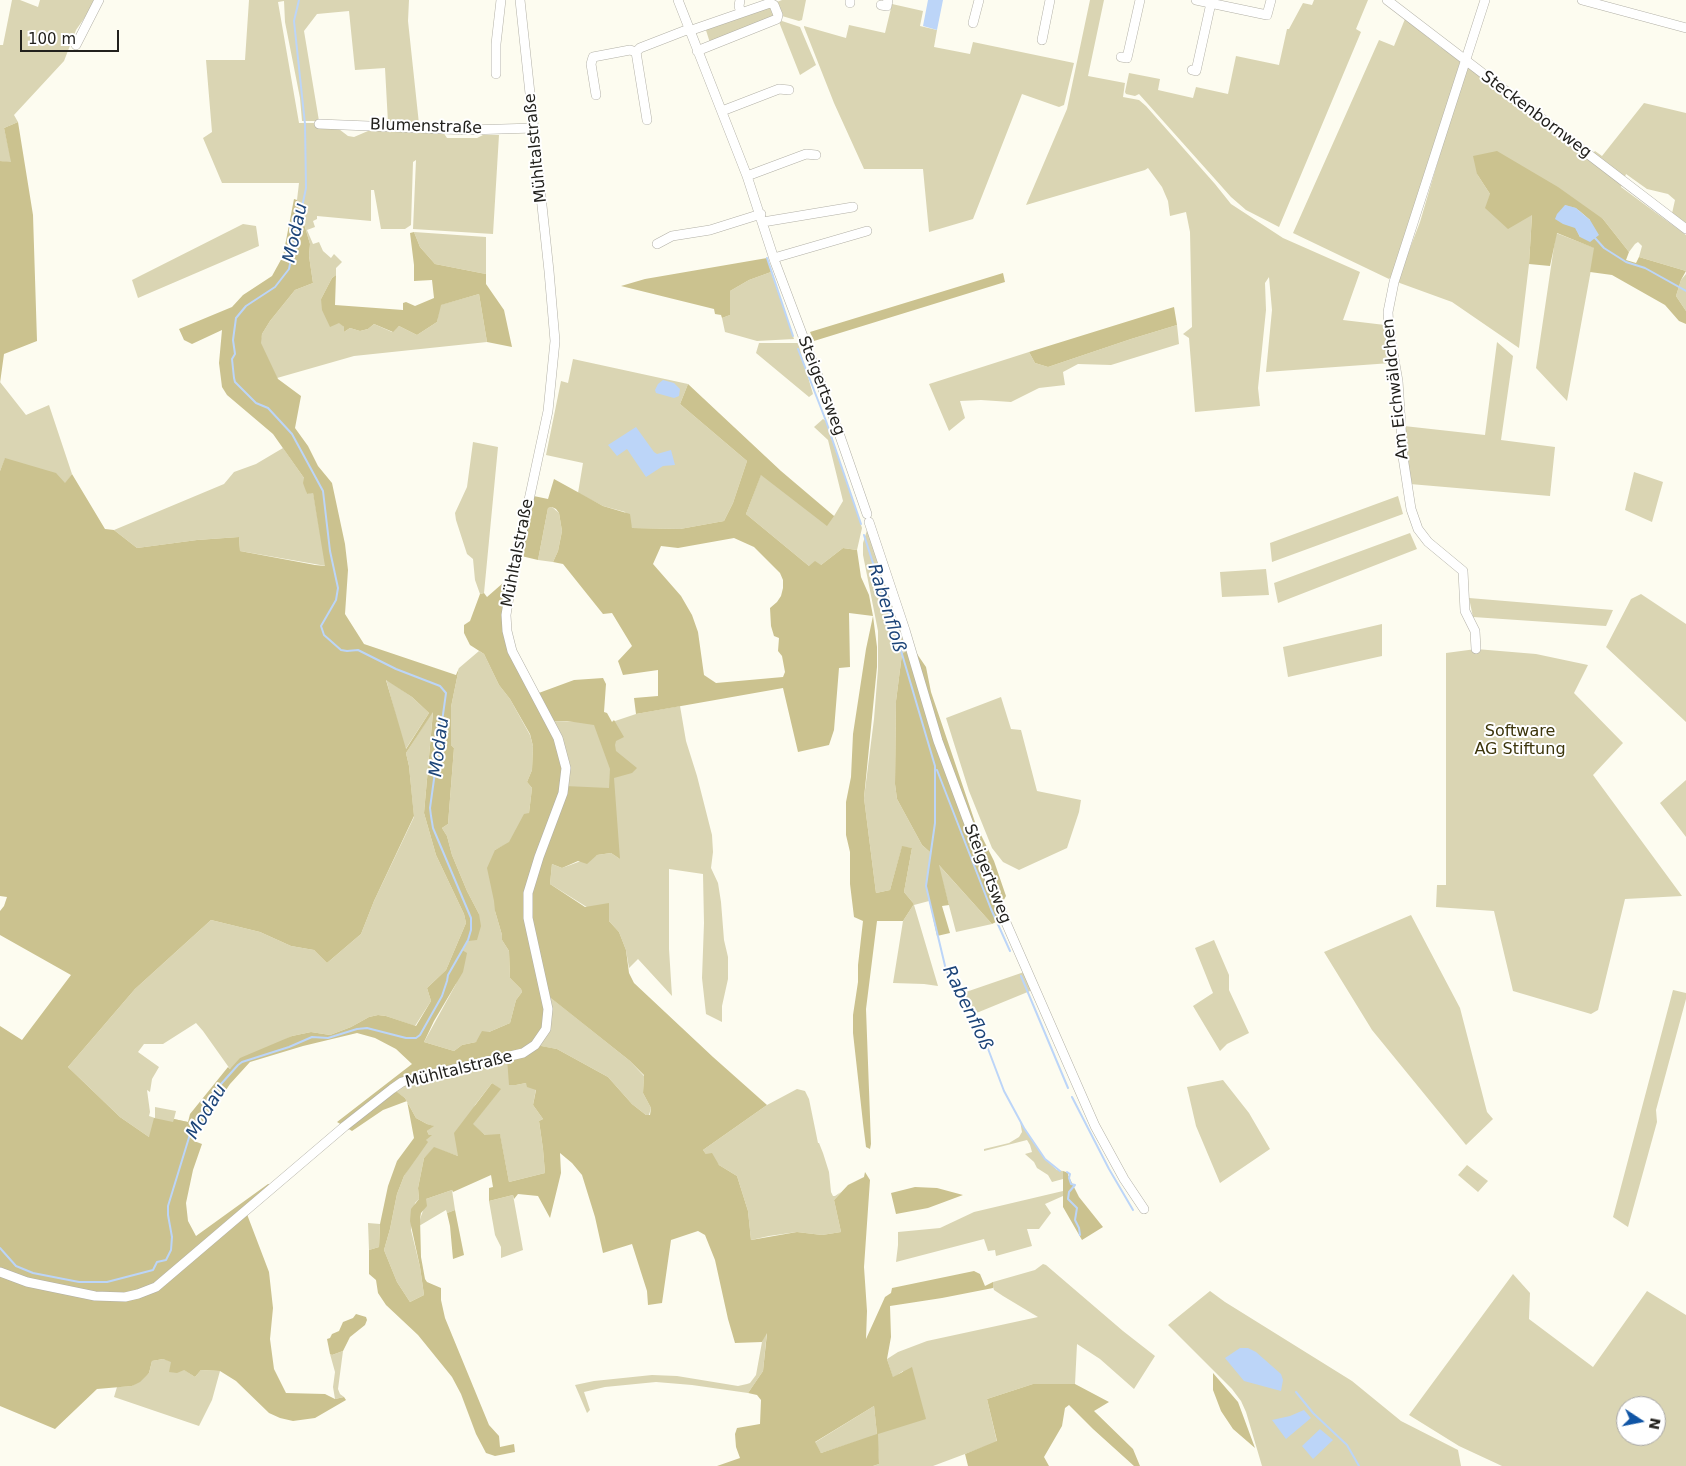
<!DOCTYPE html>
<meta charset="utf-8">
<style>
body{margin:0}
#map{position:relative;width:1686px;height:1466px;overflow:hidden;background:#fdfcf0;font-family:"DejaVu Sans",sans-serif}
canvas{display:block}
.north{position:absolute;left:1616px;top:1396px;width:50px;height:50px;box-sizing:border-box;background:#fff;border:1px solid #a7a6a5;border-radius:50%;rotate:101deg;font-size:14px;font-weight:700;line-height:20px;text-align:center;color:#22211d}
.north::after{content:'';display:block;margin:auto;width:18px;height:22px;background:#1055a5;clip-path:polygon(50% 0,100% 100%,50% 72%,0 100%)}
.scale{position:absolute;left:20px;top:30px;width:99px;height:22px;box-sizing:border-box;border:2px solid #22211d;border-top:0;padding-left:6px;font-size:15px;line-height:18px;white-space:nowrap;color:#22211d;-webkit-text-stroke:4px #fff;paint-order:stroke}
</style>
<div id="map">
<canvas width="1686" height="1466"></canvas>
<div class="north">N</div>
<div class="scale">100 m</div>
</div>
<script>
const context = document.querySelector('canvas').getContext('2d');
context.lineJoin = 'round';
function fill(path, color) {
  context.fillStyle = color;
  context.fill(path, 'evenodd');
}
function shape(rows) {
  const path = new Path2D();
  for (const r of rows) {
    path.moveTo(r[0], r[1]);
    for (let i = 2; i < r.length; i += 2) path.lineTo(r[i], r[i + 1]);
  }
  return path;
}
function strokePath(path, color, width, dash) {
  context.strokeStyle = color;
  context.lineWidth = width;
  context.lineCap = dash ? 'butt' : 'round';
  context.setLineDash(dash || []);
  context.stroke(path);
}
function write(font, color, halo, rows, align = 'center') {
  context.font = font + ' "DejaVu Sans",sans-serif';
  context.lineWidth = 4;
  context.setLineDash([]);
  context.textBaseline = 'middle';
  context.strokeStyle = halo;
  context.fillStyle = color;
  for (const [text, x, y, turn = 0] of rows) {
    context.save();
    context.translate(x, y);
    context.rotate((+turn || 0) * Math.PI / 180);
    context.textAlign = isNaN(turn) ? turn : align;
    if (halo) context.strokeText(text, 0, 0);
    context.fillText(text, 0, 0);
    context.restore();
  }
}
fill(shape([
 [12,0,20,0,38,7,40,0,97,0,76,30,64,61,14,115,18,122,4,128,12,163,0,161,0,45,3,45],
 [249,0,409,0,408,21,419,124,388,123,385,68,355,70,349,11,317,14,304,31,319,121,302,121,300,98,285,22,284,1,278,2,299,123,331,123,348,136,354,137,375,128,443,132,447,138,477,138,483,135,499,135,493,234,413,229,416,160,413,162,411,225,405,229,381,229,374,190,371,190,371,221,317,216,317,219,313,221,315,227,307,230,313,244,319,242,323,251,331,258,334,254,342,262,336,268,336,275,332,278,321,299,344,327,344,332,350,328,360,331,368,329,374,324,392,332,399,326,417,335,437,322,440,305,479,294,487,342,354,356,277,378,260,343,262,334,270,321,295,290,313,283,309,256,310,244,297,200,299,183,222,183,203,138,212,132,206,60,245,60],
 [782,0,806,0,802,20,799,21,782,16,777,2],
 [1090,0,1104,0,1088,76,1125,83,1123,97,1139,100,1146,106,1215,184,1231,204,1283,238,1360,272,1343,320,1385,325,1391,363,1266,372,1272,310,1269,277,1265,283,1266,310,1258,388,1260,406,1195,412,1189,338,1183,334,1192,327,1190,232,1186,212,1170,216,1168,201,1162,187,1148,168,1145,170,1026,205,1067,109],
 [1314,0,1368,0,1356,29,1361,32,1279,227,1246,210,1231,197,1139,94,1135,96,1126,94,1125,92,1129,73,1160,79,1158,90,1193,98,1196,87,1228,94,1236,56,1279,65,1287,29,1289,29,1303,3,1312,5],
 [892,4,923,11,920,26,937,30,934,47,970,54,973,42,1074,63,1064,105,1059,107,1022,94,973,219,929,232,923,169,864,169,834,103,804,27,804,26,846,38,849,25,885,33],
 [772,7,775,15,773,18,710,43,705,27],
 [1405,19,1440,47,1462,61,1394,274,1389,279,1293,233,1379,40,1394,46],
 [782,21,800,27,816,65,800,75,779,22],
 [1466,66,1587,159,1595,151,1602,156,1644,103,1686,113,1686,228,1671,218,1675,200,1668,194,1647,189,1626,174,1621,187,1686,235,1686,271,1639,257,1642,246,1638,242,1635,244,1629,252,1603,219,1477,174,1490,194,1532,214,1529,264,1519,348,1452,302,1397,282,1420,222],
 [243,224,256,226,259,246,138,298,132,280],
 [414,232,486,237,486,274,435,264,420,247],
 [1556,233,1595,248,1567,401,1536,368],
 [771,272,794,339,757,341,725,332,722,318,730,315,730,291,749,280],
 [1686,274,1686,311,1676,296,1681,280],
 [1177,325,1179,344,1111,365,1078,364,1063,372,1065,385,1039,388,1011,402,981,400,960,401,965,418,949,431,929,384,1029,352,1035,363,1048,367,1131,339],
 [1497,342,1513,356,1501,440,1555,447,1550,496,1410,484,1404,426,1485,435],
 [759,343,798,343,813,394,809,397,756,353],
 [573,359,688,384,680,404,747,461,733,503,724,521,680,529,632,528,625,512,603,506,578,493,583,463,546,455,561,381,568,383],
 [0,382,26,415,49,405,72,474,65,484,5,459,0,471],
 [823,419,826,421,862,528,857,550,843,548,821,565,809,566,746,514,761,474,834,516,843,501,828,440,814,427],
 [473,442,498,447,484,593,480,594,475,580,473,559,467,554,456,520,455,513,467,487],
 [283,448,304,478,307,494,313,492,326,566,240,551,239,537,197,540,137,548,114,530,224,484,234,472,256,464],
 [1634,472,1663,482,1652,522,1625,510],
 [1398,496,1403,514,1272,562,1270,543],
 [552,507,559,513,562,531,558,551,553,562,538,560,548,508],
 [868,527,901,632,910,648,902,654,896,701,895,784,897,799,922,845,931,853,926,886,929,901,914,905,938,986,924,984,893,983,903,921,914,904,904,892,912,848,902,847,890,890,876,893,864,798,874,719,878,669,878,631,863,555,863,543],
 [1410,533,1417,549,1278,603,1274,583],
 [1266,569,1269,595,1222,597,1220,572],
 [1641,594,1686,624,1686,722,1606,647,1631,599],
 [1469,598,1613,610,1606,626,1473,617],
 [1382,624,1382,656,1288,677,1283,647],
 [1476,649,1536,654,1588,665,1574,693,1623,743,1593,775,1682,896,1625,899,1598,1010,1591,1014,1513,991,1494,911,1436,907,1437,885,1446,885,1446,653],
 [479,651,484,654,499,685,510,699,530,735,533,746,532,770,527,782,532,788,529,813,509,843,495,850,495,911,502,935,502,940,509,951,510,978,521,989,522,992,516,1000,510,1023,489,1032,476,1042,462,1045,454,1051,424,1042,456,984,462,950,479,914,467,891,452,855,447,836,442,828,448,824,454,748,451,745,451,707,459,668],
 [386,679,412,697,429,713,405,750],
 [1001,697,1011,729,1021,730,1037,791,1081,800,1079,812,1067,848,1019,870,1003,862,992,848,969,791,946,718],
 [680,706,686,741,697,776,712,835,713,852,711,868,718,883,721,902,724,940,728,957,728,979,722,1006,722,1022,706,1014,702,978,704,923,703,874,669,869,669,949,672,996,638,959,629,968,626,950,619,932,609,921,550,884,552,864,562,868,597,855,611,853,620,859,565,786,550,721,612,722,636,714],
 [433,711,424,813,436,855,464,914,466,923,446,970,427,988,431,1001,415,1026,386,1016,378,1015,369,1017,351,1027,330,1035,311,1032,292,1036,230,1069,203,1031,196,1023,163,1044,144,1044,138,1052,159,1067,152,1079,150,1092,147,1090,150,1112,149,1116,155,1118,155,1107,176,1111,174,1119,188,1122,149,1137,120,1117,68,1067,135,989,211,920,260,932,291,946,314,950,327,963,361,934,374,901,414,817,409,766,406,753],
 [1686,780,1686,837,1660,803],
 [938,864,992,924,956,932],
 [1411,915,1460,1008,1487,1112,1493,1119,1466,1145,1372,1030,1324,952],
 [1214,940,1229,975,1229,990,1249,1033,1227,1044,1220,1051,1193,1006,1213,993,1195,948],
 [1027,971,1035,989,974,1014,963,993],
 [1673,990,1686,993,1686,999,1656,1110,1657,1122,1628,1227,1613,1217],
 [546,994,630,1061,644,1076,643,1093,651,1108,649,1115,646,1115,632,1104,608,1077,557,1049,535,1045],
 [507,1058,516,1085,526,1083,536,1089,533,1105,543,1119,539,1121,543,1149,545,1173,509,1182,500,1135,485,1135,472,1124,500,1089,492,1083,475,1105,458,1156,434,1148,424,1158,418,1188,419,1199,415,1203,411,1230,420,1267,424,1295,410,1302,397,1282,384,1250,390,1229,397,1194,404,1176,429,1135,427,1131,433,1126,427,1124,416,1118,405,1098,392,1089],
 [1223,1080,1249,1113,1270,1149,1220,1183,1196,1126,1187,1087],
 [797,1089,805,1091,809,1099,818,1143,819,1143,823,1153,829,1172,831,1192,833,1196,835,1196,841,1192,834,1200,841,1232,822,1235,797,1232,769,1236,751,1240,748,1211,737,1176,719,1165,714,1159,706,1154,703,1150,767,1105],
 [1020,1121,1045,1159,1057,1170,1063,1171,1063,1179,1052,1182,1048,1175,1037,1168,1034,1162,1025,1154,1032,1152,1030,1145,1027,1140,984,1151,984,1149,1009,1143,1019,1137,1022,1132],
 [1467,1165,1488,1181,1478,1192,1458,1175],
 [452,1190,455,1210,447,1213,446,1210,419,1226,420,1219,424,1208,426,1199],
 [1063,1191,1063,1196,1045,1204,1051,1213,1039,1229,1027,1229,1032,1246,996,1256,995,1250,988,1251,984,1239,896,1262,898,1245,898,1232,940,1228,974,1212],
 [513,1195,523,1250,501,1258,501,1247,495,1235,489,1201],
 [368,1223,380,1224,379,1247,369,1250],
 [1043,1264,1046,1265,1123,1331,1155,1356,1134,1389,1100,1359,1077,1344,1075,1384,1033,1384,987,1399,997,1442,933,1466,873,1466,879,1464,877,1435,821,1453,814,1443,874,1406,877,1434,903,1371,893,1378,887,1359,898,1352,927,1341,1038,1317,1003,1296,994,1290,992,1284,993,1282,1035,1270],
 [1513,1274,1530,1293,1529,1319,1593,1367,1647,1291,1686,1315,1686,1466,1502,1466,1459,1446,1409,1415],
 [1626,1406,1656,1406,1656,1436,1626,1436],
 [1210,1291,1225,1302,1352,1381,1401,1421,1458,1450,1461,1466,1262,1466,1246,1412,1241,1401,1232,1389,1168,1325],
 [767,1331,763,1371,748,1393,692,1385,656,1382,605,1387,584,1392,590,1410,587,1413,575,1385,594,1381,652,1375,677,1376,738,1386,747,1384,750,1383,756,1375,762,1342],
 [343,1351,338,1389,340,1394,344,1397,335,1399,333,1387,335,1372,330,1354,332,1355],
 [163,1359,171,1361,195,1377,201,1370,220,1371,212,1400,199,1426,114,1397,117,1387,132,1386,149,1373,152,1361]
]), '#dad5b3');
fill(shape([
 [18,122,33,215,37,341,4,354,0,383,0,161,11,162,4,128],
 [1497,151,1558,187,1603,219,1629,252,1626,260,1636,263,1639,257,1686,271,1681,280,1676,296,1686,311,1686,324,1679,321,1665,305,1612,275,1590,272,1594,248,1557,233,1550,266,1529,264,1532,215,1508,229,1485,208,1490,194,1477,174,1473,156],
 [1565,205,1576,208,1590,220,1580,237],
 [294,199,297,200,310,244,309,256,313,283,295,290,270,321,262,334,261,343,278,379,301,396,295,428,308,446,318,466,332,483,345,544,348,570,345,614,364,644,456,675,459,668,451,707,451,745,454,748,448,824,442,828,447,836,452,855,467,891,479,914,481,926,477,940,468,941,462,950,467,953,463,972,434,1021,424,1042,454,1051,462,1045,476,1042,482,1031,489,1032,510,1023,516,1000,522,992,521,989,510,978,509,951,502,940,502,935,495,911,494,901,487,868,495,850,509,842,524,814,529,813,532,788,527,782,532,770,533,746,530,734,510,699,499,685,484,654,470,645,464,633,464,625,470,621,480,594,484,593,487,597,503,583,511,584,507,631,536,694,574,680,603,678,606,684,604,712,607,713,612,722,614,720,624,737,616,741,615,745,616,751,637,768,632,773,614,778,620,859,611,853,597,855,587,864,578,861,562,868,552,864,550,884,585,907,609,903,609,921,619,932,626,950,629,973,634,983,713,1057,767,1105,703,1150,706,1154,712,1153,719,1165,737,1176,748,1211,751,1240,797,1232,822,1235,841,1232,834,1200,848,1185,864,1177,865,1172,870,1180,864,1267,867,1311,866,1339,885,1297,891,1293,892,1288,974,1271,980,1274,985,1286,993,1282,993,1288,942,1298,890,1306,891,1337,887,1359,893,1377,912,1367,926,1419,878,1434,879,1464,873,1466,717,1466,740,1458,736,1447,735,1434,737,1428,760,1424,761,1400,757,1395,748,1393,763,1371,767,1333,762,1342,735,1343,728,1319,715,1260,705,1235,698,1231,671,1240,662,1303,648,1305,647,1291,632,1244,603,1253,595,1217,582,1175,572,1163,560,1153,561,1173,550,1218,538,1196,518,1194,514,1199,513,1195,489,1201,489,1188,493,1187,491,1175,453,1192,452,1190,426,1199,427,1206,421,1213,420,1219,421,1257,425,1279,427,1282,441,1288,441,1300,445,1318,489,1425,499,1436,500,1447,514,1444,515,1452,495,1456,486,1453,476,1434,461,1394,452,1377,418,1335,386,1305,378,1293,376,1280,369,1274,369,1250,379,1247,380,1224,388,1186,397,1161,414,1138,407,1101,383,1110,352,1131,337,1122,412,1064,396,1049,375,1038,357,1033,303,1046,250,1062,230,1084,199,1130,194,1141,202,1144,193,1170,186,1203,188,1221,196,1236,268,1184,275,1185,245,1209,269,1272,273,1308,270,1339,274,1369,286,1393,325,1394,335,1399,344,1397,346,1400,315,1418,293,1421,280,1418,269,1413,236,1381,220,1371,201,1370,195,1377,184,1370,177,1373,169,1372,171,1362,163,1359,152,1361,149,1373,140,1382,132,1386,97,1389,55,1429,0,1406,0,1026,22,1040,71,975,0,935,0,911,4,906,7,897,0,896,0,471,5,458,56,473,65,483,72,474,105,529,114,530,137,548,197,540,239,537,240,551,315,565,325,566,313,493,307,494,303,483,304,478,273,434,227,395,222,387,219,363,222,330,192,344,184,340,179,329,232,307,243,295,272,276,283,256],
 [386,680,412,697,429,713,406,749],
 [433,712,424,813,436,855,464,914,466,923,446,970,427,988,431,1001,416,1026,386,1016,378,1015,369,1017,351,1027,330,1035,311,1032,292,1036,240,1058,230,1069,228,1067,190,1114,188,1122,174,1119,173,1122,154,1118,149,1137,120,1117,68,1067,135,989,211,920,260,932,291,946,314,950,327,963,361,934,374,901,414,816,409,766,406,753],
 [550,721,567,721,594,725,610,769,609,788,565,786,558,738],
 [547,995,630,1061,644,1075,643,1093,651,1108,650,1115,646,1115,632,1104,608,1077,557,1049,536,1045,549,1017],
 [507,1058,509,1085,516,1085,526,1083,527,1087,536,1090,533,1105,543,1119,539,1121,543,1149,545,1173,509,1182,500,1134,485,1135,473,1124,501,1089,492,1083,454,1133,458,1156,434,1147,424,1158,418,1188,419,1199,411,1209,410,1221,420,1267,424,1295,410,1302,397,1282,384,1250,390,1229,397,1194,404,1176,428,1142,426,1140,432,1135,429,1135,427,1131,434,1126,427,1124,416,1118,405,1098,393,1089,493,1061],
 [874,1406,877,1434,821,1453,815,1442],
 [414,232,420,247,435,264,486,274,486,284,504,310,512,347,487,342,479,294,441,305,437,322,417,335,399,326,393,332,374,324,368,329,360,331,350,328,344,332,344,327,339,323,330,327,322,310,321,299,332,278,336,275,335,305,403,310,403,303,406,302,415,306,434,298,432,280,414,281,414,265,410,233],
 [767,258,771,272,749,280,730,291,730,315,722,318,721,315,715,314,714,309,621,286,645,279],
 [1003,273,1005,282,814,341,810,332],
 [1174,307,1177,325,1131,339,1048,367,1035,363,1029,352],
 [688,384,781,471,834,516,827,526,761,475,746,514,809,566,815,561,821,565,843,548,857,550,861,577,869,595,873,616,877,647,877,667,864,798,876,893,890,890,902,846,912,848,904,892,914,904,903,921,877,921,866,1009,871,1144,870,1149,866,1147,863,1123,853,1033,853,1015,858,982,858,965,863,921,854,917,850,884,850,852,846,835,846,802,851,777,853,734,866,649,873,616,849,613,850,667,839,668,834,730,829,745,798,752,783,688,636,714,634,698,658,696,658,670,623,675,618,661,632,646,612,613,603,614,563,564,553,562,558,551,562,531,559,513,556,509,552,507,548,508,538,560,517,555,529,495,548,499,554,479,603,506,630,514,632,528,680,529,724,521,733,503,747,461,680,404],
 [734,538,754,547,780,573,783,580,783,588,781,596,777,602,770,608,771,626,774,636,779,638,778,651,782,656,785,672,783,677,716,683,704,675,698,632,692,615,681,596,653,564,661,546,678,548],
 [910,648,913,648,926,667,931,692,976,825,994,861,1006,896,1000,907,1004,918,992,924,939,865,949,905,942,906,950,933,937,936,926,886,931,853,922,845,897,799,895,784,896,701,902,654],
 [1063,1171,1069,1173,1068,1175,1079,1197,1103,1227,1082,1240,1063,1207],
 [915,1187,937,1188,963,1195,928,1208,896,1214,891,1193],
 [455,1210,464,1255,453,1259,450,1226,447,1213],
 [356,1314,366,1317,367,1320,365,1325,350,1337,343,1351,332,1355,330,1354,327,1339,330,1338,332,1334,339,1331,343,1322,353,1318],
 [1213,1373,1238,1402,1255,1448,1233,1429,1221,1411,1213,1390],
 [1033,1384,1075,1384,1109,1402,1094,1411,1133,1449,1140,1466,1134,1466,1093,1429,1069,1405,1065,1408,1062,1426,1044,1457,1049,1466,968,1466,965,1454,997,1441,987,1399]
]), '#cbc28f');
fill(shape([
 [928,0,943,0,937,30,923,26],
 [1565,205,1576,208,1590,220,1599,235,1590,242,1580,237,1575,228,1563,224,1555,219,1557,214],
 [663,380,674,383,680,389,679,396,674,398,656,393,655,390,658,384],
 [636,427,654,452,657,454,671,450,675,465,663,466,646,477,627,449,617,456,608,445],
 [1240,1348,1248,1348,1256,1352,1281,1374,1283,1380,1281,1391,1244,1381,1225,1358],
 [1304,1410,1311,1418,1286,1439,1272,1420,1290,1416],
 [1320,1429,1333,1440,1313,1459,1302,1446]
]), '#bcd5f8');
strokePath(shape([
 [1595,238,1604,248,1626,262,1645,268,1686,291],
 [767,258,793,336],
 [798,349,826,421,861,524],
 [864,535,902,654,935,766,935,823,926,886,946,970,950,978,962,991,976,1017,1004,1091,1024,1128,1045,1159,1060,1171],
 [937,770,991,909,1010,951],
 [1021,976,1068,1088],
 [1072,1097,1109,1169,1133,1210],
 [1067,1172,1070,1174,1069,1178,1071,1184,1075,1185,1069,1192,1068,1199,1077,1208,1075,1220,1079,1228,1080,1235],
 [0,1248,16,1266,33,1273,79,1282,107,1282,153,1270,157,1262,166,1260,171,1250,172,1237,168,1215,168,1206,191,1131,213,1093,238,1065,242,1062,289,1047,312,1037,328,1038,357,1029,367,1028,406,1038,416,1038,420,1035,442,996,447,981,448,975,468,940,471,930,471,918,433,828,431,816,430,808,446,693,440,686,396,669,358,650,347,651,341,650,324,635,321,626,336,600,338,588,330,551,323,491,292,434,268,408,256,403,235,382,234,378,232,359,235,354,233,340,236,318,246,306,275,287,289,269,306,188,305,124,294,21,299,0],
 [1296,1392,1313,1413,1347,1445,1359,1466]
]), '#bcd5f8', 2);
const minor = shape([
 [678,0,747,176,775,262,833,416,867,514],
 [740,0,739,6,741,13],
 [1196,0,1267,15,1271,0],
 [1387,0,1686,229],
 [1582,0,1686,28],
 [850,3,850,0],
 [881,5,887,6,888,0],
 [973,23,979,0],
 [689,31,770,3,774,5,778,15,777,19,697,51],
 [1042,40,1050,0],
 [76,45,99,0],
 [1121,57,1127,58,1140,0],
 [1192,70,1196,71,1211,3],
 [496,74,496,44,501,0],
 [596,95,591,64,593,57,630,50,636,52],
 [722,111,779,89,789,90],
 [647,120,636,52,640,48,689,29],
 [319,124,469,130,534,128],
 [747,176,806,154,816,155],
 [763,222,853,207],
 [657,244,672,236,710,230,761,214],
 [774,258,867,231],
 [869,522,905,630,938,741,1004,918,1095,1126,1124,1179,1144,1209],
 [1476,649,1475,631,1465,611,1463,571,1428,542,1418,529,1411,509,1403,457,1398,381,1389,330,1388,312,1394,282,1485,0],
 [0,1272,27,1282,95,1296,125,1297,138,1294,156,1287,345,1126,392,1089,402,1082,416,1078,523,1053,535,1045,546,1029,548,1009,528,918,528,893,539,857,563,793,566,768,558,738,512,651,507,631,506,615,511,584,548,411,555,341,549,271,520,0]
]);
strokePath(minor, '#b2b0a6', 10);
strokePath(minor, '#fff', 9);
write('16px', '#22211d', '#fff', [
 ["Steckenbornweg",1536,115,37],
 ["Blumenstraße",426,127,2],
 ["Mühltalstraße",536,148,-96],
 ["Steigertsweg",821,386,69],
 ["Am Eichwäldchen",1396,389,-96],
 ["Mühltalstraße",518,553,-79],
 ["Steigertsweg",987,874,69],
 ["Mühltalstraße",459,1070,-14]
]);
write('16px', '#3c350b', '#fff', [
 ["Software",1520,732],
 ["AG Stiftung",1520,750]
]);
write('italic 18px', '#1c4478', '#fff', [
 ["Modau",296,233,-78],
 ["Rabenfloß",886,608,73],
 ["Modau",440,747,-83],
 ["Rabenfloß",967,1008,64],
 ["Modau",207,1112,-59]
]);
</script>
